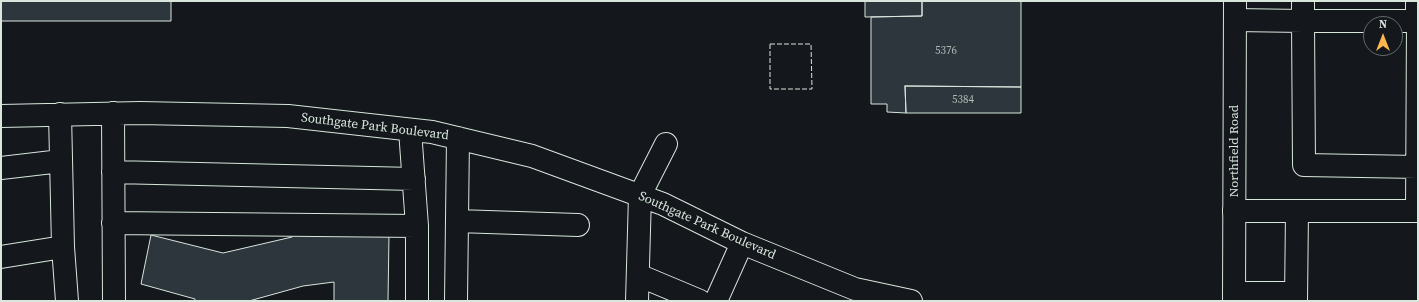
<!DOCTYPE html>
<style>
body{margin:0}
#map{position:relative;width:1419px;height:302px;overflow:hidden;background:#14181c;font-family:"Source Serif 4",serif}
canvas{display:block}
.frame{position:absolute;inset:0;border:2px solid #d8e6dc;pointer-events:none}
.north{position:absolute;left:1363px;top:16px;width:40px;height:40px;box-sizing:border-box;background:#14181c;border:1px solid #626a69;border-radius:50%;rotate:0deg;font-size:11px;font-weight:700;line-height:16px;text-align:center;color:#d8e6dc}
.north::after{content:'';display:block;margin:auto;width:14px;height:18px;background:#ffb74d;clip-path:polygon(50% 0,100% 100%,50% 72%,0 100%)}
</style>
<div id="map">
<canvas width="1419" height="302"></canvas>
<div class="frame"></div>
<div class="north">N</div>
</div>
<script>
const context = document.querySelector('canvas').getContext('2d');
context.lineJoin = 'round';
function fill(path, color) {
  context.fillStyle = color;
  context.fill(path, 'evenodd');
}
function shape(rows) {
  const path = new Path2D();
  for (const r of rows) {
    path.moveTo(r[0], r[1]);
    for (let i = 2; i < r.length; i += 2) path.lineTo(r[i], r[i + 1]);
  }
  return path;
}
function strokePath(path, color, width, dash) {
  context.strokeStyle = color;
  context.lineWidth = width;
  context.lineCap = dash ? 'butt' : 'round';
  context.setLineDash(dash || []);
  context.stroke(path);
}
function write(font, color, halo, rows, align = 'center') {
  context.font = font + ' "Source Serif 4",serif';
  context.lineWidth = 3;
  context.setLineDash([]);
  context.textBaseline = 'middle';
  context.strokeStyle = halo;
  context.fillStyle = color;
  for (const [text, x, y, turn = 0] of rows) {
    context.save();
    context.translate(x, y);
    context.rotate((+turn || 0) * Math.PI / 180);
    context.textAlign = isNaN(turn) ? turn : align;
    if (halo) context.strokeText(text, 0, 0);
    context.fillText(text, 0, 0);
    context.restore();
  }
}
const building = shape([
 [1,1,171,1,171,21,1,21,1,1],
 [865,1,922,1,922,16,865,17,865,1],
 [922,1,1021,1,1021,87,905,86,906,113,887,112,887,104,871,104,871,17,922,16,922,1],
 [905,86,1021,87,1021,113,906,113,905,86],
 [292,234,389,234,388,301,334,301,334,282,303,286,249,301,195,301,195,299,141,284,151,235,223,253,292,237,292,234]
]);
fill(building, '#2c363c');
strokePath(building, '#d8e6dc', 1);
const minor = shape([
 [1303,1,1303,21,1417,21,1417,1],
 [1235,20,1303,21,1304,165,1418,167],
 [113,113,114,301],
 [1,116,140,113,288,116,432,132,532,156,663,204,742,243,855,289,911,301],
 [410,130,417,226,417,301],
 [1,168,61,161],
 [113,172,414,179],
 [1234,211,1418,211],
 [1417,211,1418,21],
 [457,221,578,225],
 [113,223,417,226],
 [63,247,67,301],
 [1,257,63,247,60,114],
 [638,275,700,301],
 [1234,293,1296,293],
 [456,301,458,138],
 [637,301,640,195,666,144],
 [716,301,742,243],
 [1296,301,1297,211]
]);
const major = shape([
 [1234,301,1235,1]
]);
strokePath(minor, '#d8e6dc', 24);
strokePath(major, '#d8e6dc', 24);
strokePath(minor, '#14181c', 22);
strokePath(major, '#14181c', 22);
strokePath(shape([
 [770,44,811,44,812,89,770,89,770,44]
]), '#d8e6dc', 1, [5, 2]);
write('11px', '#adbab4', null, [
 ["5376",946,51],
 ["5384",963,100]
]);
write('13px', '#d8e6dc', '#14181c', [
 ["Southgate Park Boulevard",375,127,7],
 ["Northfield Road",1235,151,-90],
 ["Southgate Park Boulevard",707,226,24]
]);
</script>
